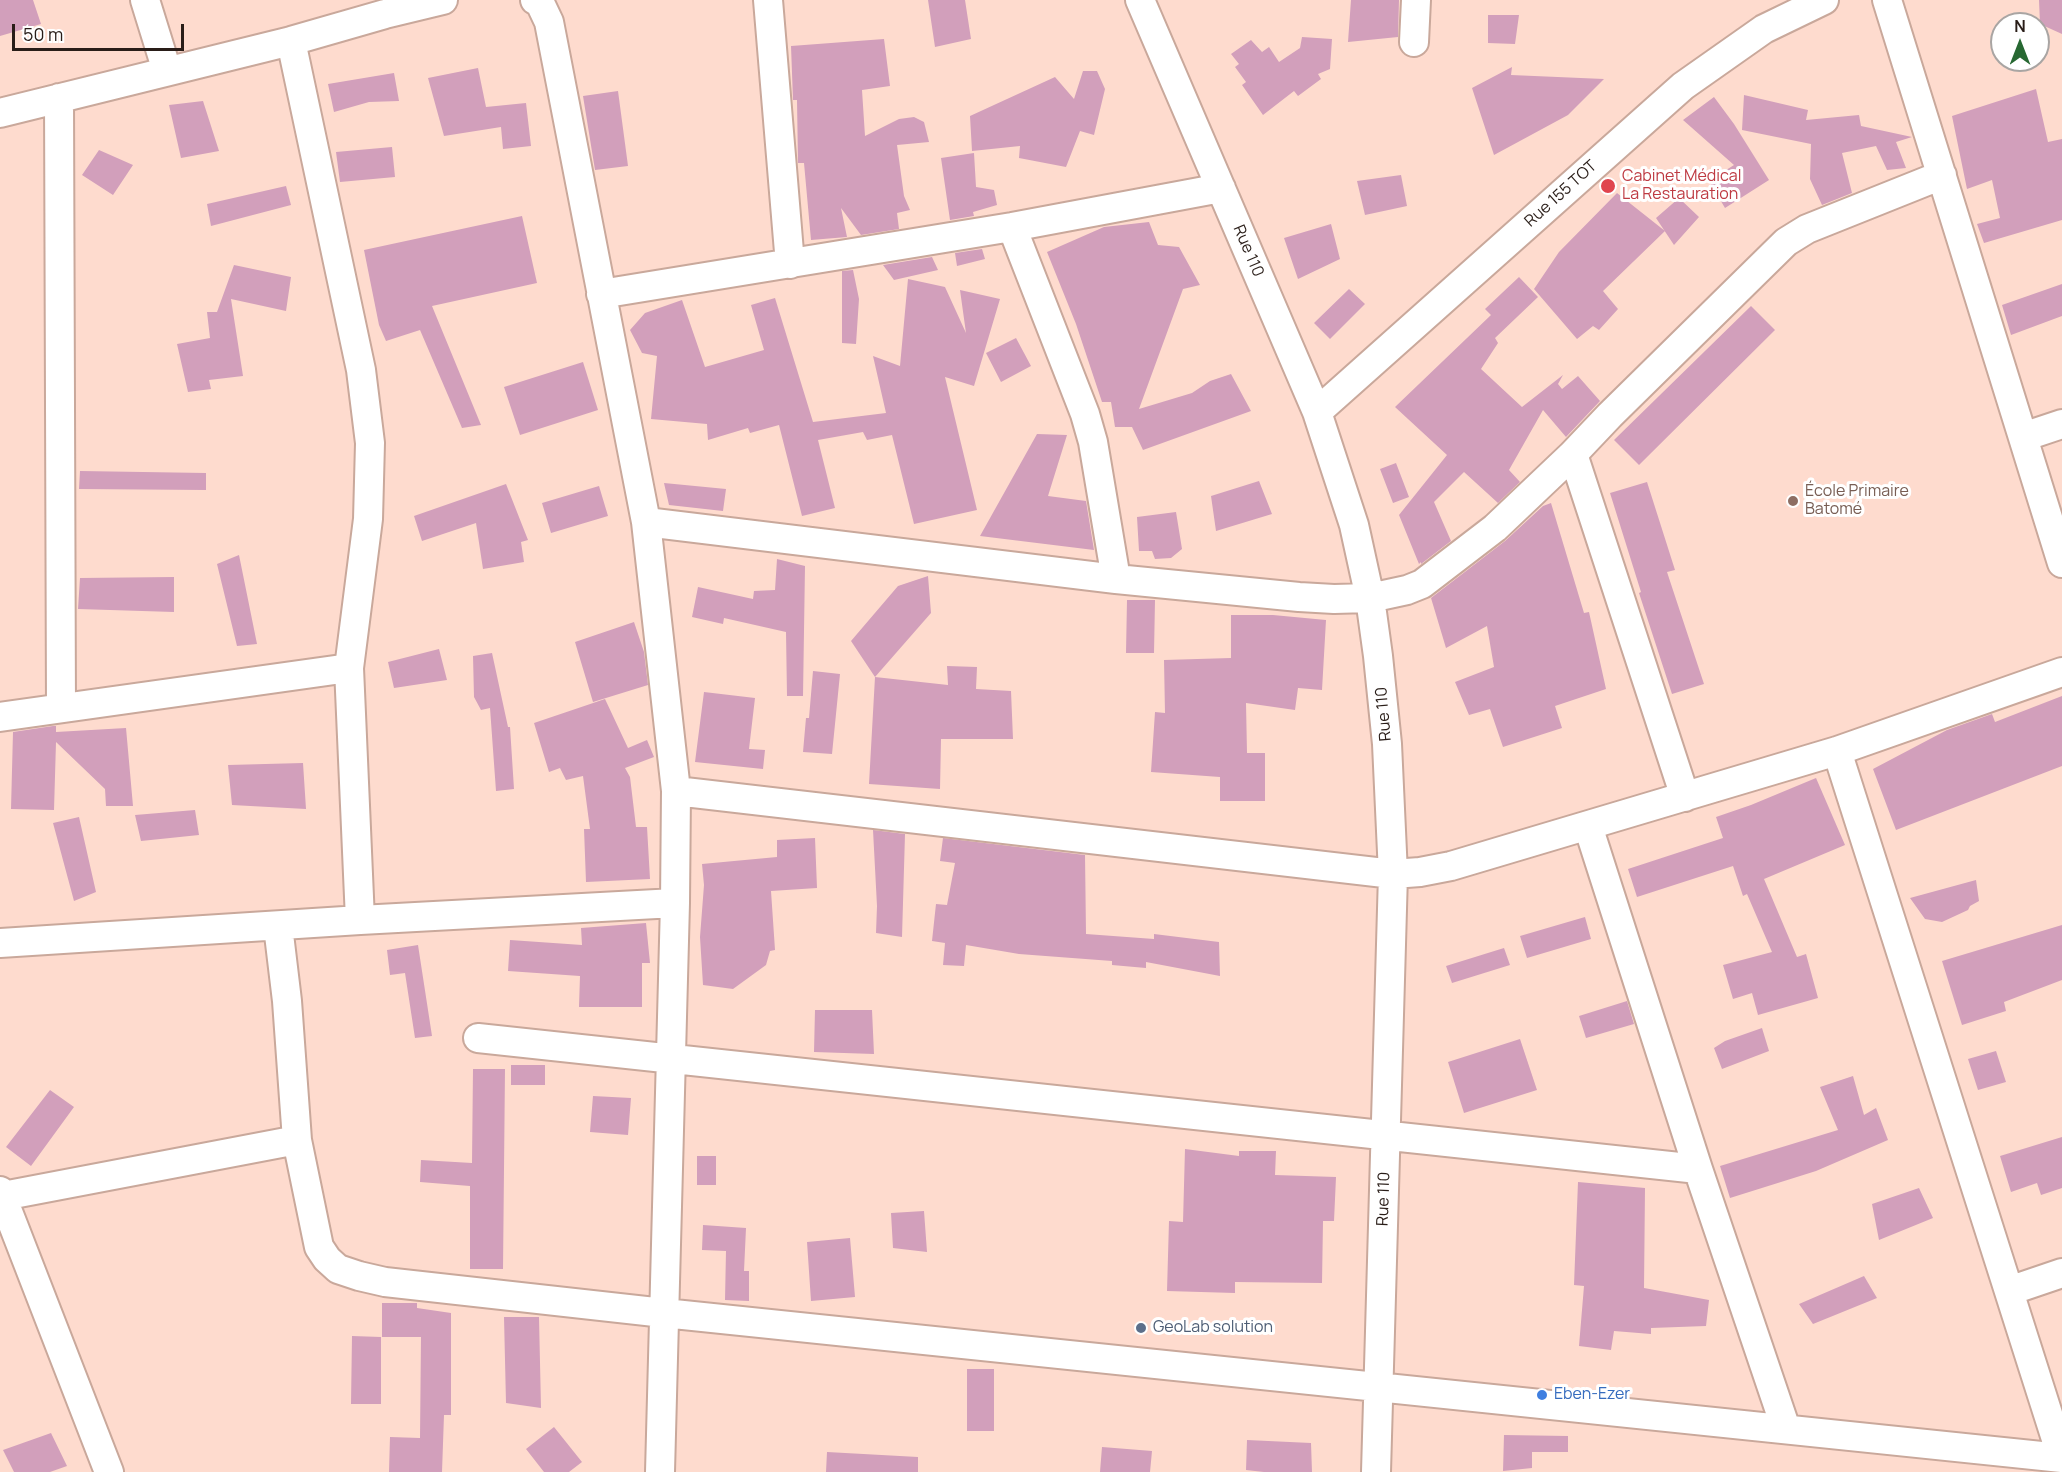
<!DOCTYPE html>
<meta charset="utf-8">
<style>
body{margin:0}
#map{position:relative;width:2062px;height:1472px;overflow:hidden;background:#fedbce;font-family:Manrope,sans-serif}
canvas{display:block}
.north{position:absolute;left:1990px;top:12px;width:60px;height:60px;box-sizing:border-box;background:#fff;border:2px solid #a9a5a3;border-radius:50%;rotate:0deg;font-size:16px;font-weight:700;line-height:24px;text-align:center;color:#291d18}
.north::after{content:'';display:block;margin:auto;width:21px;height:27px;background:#276832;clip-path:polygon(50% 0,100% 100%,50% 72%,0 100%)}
.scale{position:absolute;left:12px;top:24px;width:172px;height:27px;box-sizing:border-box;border:3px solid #291d18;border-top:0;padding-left:8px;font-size:18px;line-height:21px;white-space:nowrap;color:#291d18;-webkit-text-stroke:4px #fff;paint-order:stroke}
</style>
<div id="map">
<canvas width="2062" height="1472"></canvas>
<div class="north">N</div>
<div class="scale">50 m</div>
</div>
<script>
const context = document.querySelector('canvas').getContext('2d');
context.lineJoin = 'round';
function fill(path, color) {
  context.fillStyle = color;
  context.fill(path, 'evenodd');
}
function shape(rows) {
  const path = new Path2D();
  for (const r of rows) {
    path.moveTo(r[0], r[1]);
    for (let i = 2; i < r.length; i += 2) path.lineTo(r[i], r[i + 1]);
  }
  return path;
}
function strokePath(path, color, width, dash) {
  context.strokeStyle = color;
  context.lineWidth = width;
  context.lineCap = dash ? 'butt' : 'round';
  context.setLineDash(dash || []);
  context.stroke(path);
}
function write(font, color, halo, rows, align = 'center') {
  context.font = font + ' Manrope,sans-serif';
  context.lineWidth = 6;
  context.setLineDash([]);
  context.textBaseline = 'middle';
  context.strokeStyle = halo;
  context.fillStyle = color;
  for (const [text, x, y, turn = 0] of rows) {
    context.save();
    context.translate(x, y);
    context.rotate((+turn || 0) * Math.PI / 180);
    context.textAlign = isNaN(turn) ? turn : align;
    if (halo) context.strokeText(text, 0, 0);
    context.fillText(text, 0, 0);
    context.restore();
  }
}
fill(shape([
 [0,0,33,0,41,24,0,36],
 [928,0,965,0,971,39,935,47],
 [1351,0,1399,0,1398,37,1348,42],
 [2039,0,2062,0,2062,34,2040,24],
 [1488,15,1519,15,1515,44,1488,43],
 [1302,37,1332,39,1330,69,1318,74,1321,79,1298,96,1294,91,1263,115,1242,85,1246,82,1235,67,1239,64,1231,54,1251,40,1262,52,1269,47,1279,62,1300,48],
 [884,39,890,86,862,90,865,136,899,119,914,117,924,122,929,142,897,145,904,196,910,210,897,213,899,229,861,235,841,208,847,237,811,240,804,163,798,163,797,100,793,100,791,46],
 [1512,67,1511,75,1604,79,1568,115,1494,155,1472,88],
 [478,68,486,107,526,103,531,146,503,149,501,127,444,136,428,78],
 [1083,71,1097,71,1105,89,1094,135,1080,131,1066,167,1019,158,1020,146,972,151,970,116,1055,77,1074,99],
 [394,73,399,101,369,102,334,112,328,84],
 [2036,89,2048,142,2062,139,2062,220,1984,243,1977,224,2000,218,1992,180,1967,189,1952,116],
 [618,91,628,166,595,170,583,96],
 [1744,95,1808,110,1806,120,1859,115,1861,126,1912,137,1896,142,1906,168,1887,170,1876,146,1842,153,1852,193,1822,205,1810,179,1811,144,1742,130],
 [1714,97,1734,124,1769,180,1725,208,1709,181,1734,165,1683,120],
 [203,101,219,151,181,158,169,105],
 [392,147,395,177,340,182,336,152],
 [99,150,133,165,113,195,82,175],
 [974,153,976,187,994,190,997,205,973,212,974,216,950,220,941,158],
 [1401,175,1407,206,1365,215,1357,181],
 [286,186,291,205,211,226,207,204],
 [1617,193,1665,231,1603,291,1618,309,1599,330,1593,326,1577,339,1534,289,1559,252],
 [1679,198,1699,217,1674,245,1656,218],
 [522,216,537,283,432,306,481,425,462,428,420,330,386,341,379,325,364,250],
 [1149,222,1158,245,1179,247,1200,285,1183,289,1139,409,1192,393,1210,381,1231,374,1251,411,1143,450,1132,427,1115,427,1111,402,1102,402,1076,324,1047,252,1104,227],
 [1331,224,1340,259,1298,279,1284,238],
 [982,249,985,259,957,266,955,253],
 [932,257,938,270,894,280,883,265],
 [234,265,291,277,286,311,231,299,243,376,209,380,211,389,188,392,177,344,210,338,207,312,217,312],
 [853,270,859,299,856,344,842,343,842,271],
 [1519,277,1538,297,1495,338,1498,343,1481,369,1522,407,1563,375,1558,384,1562,389,1578,376,1600,401,1566,437,1543,410,1509,470,1520,482,1498,503,1464,472,1434,502,1451,541,1421,564,1421,562,1419,564,1399,515,1447,455,1395,407,1491,315,1485,309],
 [908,279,945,287,966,333,960,290,1000,299,974,386,945,377,977,510,914,524,892,435,867,440,863,432,818,440,835,508,802,516,779,425,750,433,748,428,708,440,707,424,651,419,657,356,642,353,630,330,645,313,682,300,705,367,764,350,751,305,775,298,813,422,886,413,873,356,900,366],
 [2062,284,2062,316,2011,335,2002,305],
 [1349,289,1365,304,1330,339,1314,323],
 [1751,306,1775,330,1639,465,1614,440],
 [1016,338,1031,366,1001,382,986,353],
 [583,362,598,410,520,435,504,387],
 [1037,434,1067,435,1048,496,1086,501,1094,550,980,536],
 [1396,463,1409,497,1393,503,1380,469],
 [80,471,206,473,206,490,79,489],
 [1259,481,1272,514,1216,531,1211,496],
 [1647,482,1675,570,1667,572,1704,684,1672,694,1639,593,1641,592,1610,493],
 [664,483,726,489,723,511,669,505],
 [506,484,528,540,521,542,524,562,483,569,476,523,422,541,414,516],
 [599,486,608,516,551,533,542,503],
 [1551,503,1584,613,1589,612,1606,689,1555,706,1562,728,1503,747,1490,709,1469,715,1455,682,1494,667,1487,626,1446,648,1431,598,1505,541,1543,506],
 [1176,512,1182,549,1171,558,1155,559,1152,551,1139,551,1137,517],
 [239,555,257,644,237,646,217,564],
 [777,559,805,566,803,696,787,696,786,632,724,618,723,624,692,617,698,587,753,599,754,591,775,590],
 [928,576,931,613,875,677,851,641,898,586],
 [174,577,174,612,78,609,80,578],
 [1127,600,1155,600,1154,653,1126,653],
 [1231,615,1273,615,1326,620,1322,690,1298,688,1295,710,1246,703,1247,753,1265,753,1265,801,1220,801,1220,777,1151,772,1155,712,1165,713,1164,660,1231,658],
 [634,622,644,652,648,685,593,702,575,642],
 [439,649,447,680,394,688,388,662],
 [492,653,508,727,510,727,514,789,496,791,490,708,481,710,474,697,473,656],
 [947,666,977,667,976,689,1011,691,1013,739,941,739,940,789,869,784,875,677,948,685],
 [813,671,840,674,832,754,803,752,806,718,809,718],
 [704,692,755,698,749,749,765,750,763,769,695,762],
 [2062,696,2062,766,1896,830,1873,769,1947,730,1992,714,1995,722],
 [605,699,628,748,647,740,654,757,625,768,630,777,636,827,647,827,650,879,586,882,584,829,590,829,583,776,566,780,560,768,549,772,534,723],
 [53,726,56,726,56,732,126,728,133,806,106,806,105,789,56,742,54,810,11,809,13,732],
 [303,763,306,809,232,805,228,765],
 [1816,778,1845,845,1764,879,1797,957,1806,954,1818,998,1758,1015,1752,993,1733,999,1723,965,1772,952,1747,894,1743,896,1733,866,1637,897,1628,869,1723,838,1716,817,1751,805],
 [195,810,199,835,141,841,135,815],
 [79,817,96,892,74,901,53,823],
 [873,830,905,834,902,937,876,933,877,906],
 [815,838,817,888,771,891,775,950,770,951,766,965,733,989,703,985,700,937,704,885,702,864,777,857,777,840],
 [943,838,1085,855,1086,934,1154,939,1154,934,1219,942,1220,976,1146,962,1146,968,1112,965,1112,961,1019,954,966,945,964,966,943,965,945,943,932,941,936,904,947,905,955,863,940,861],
 [1976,880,1979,901,1970,906,1968,910,1942,922,1925,919,1910,898],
 [1585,917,1591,939,1527,958,1520,936],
 [646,923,650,963,642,963,642,1007,579,1007,580,976,508,971,510,940,582,945,581,928],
 [2062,925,2062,980,2004,1002,2006,1011,1962,1025,1942,961],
 [418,945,432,1036,415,1038,405,973,390,975,387,950],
 [1504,948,1510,965,1452,983,1446,966],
 [1627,1001,1634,1024,1586,1038,1579,1016],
 [815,1010,872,1010,874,1054,814,1052],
 [1762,1028,1769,1051,1722,1069,1714,1048,1725,1041],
 [1520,1039,1537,1090,1464,1113,1448,1062],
 [1996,1051,2006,1082,1978,1090,1968,1059],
 [511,1065,545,1065,545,1085,511,1085],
 [473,1069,505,1069,503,1269,470,1269,470,1186,420,1182,421,1160,472,1163],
 [1853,1076,1864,1115,1876,1108,1888,1140,1816,1171,1730,1198,1720,1166,1838,1130,1820,1087],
 [50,1090,74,1107,31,1166,6,1147],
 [593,1096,631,1098,628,1135,590,1132],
 [2062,1137,2062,1188,2041,1195,2037,1183,2011,1192,2000,1156],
 [1185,1149,1239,1156,1239,1151,1276,1151,1275,1175,1336,1177,1334,1221,1323,1221,1322,1283,1235,1282,1235,1293,1167,1291,1169,1221,1183,1222],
 [697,1156,716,1156,716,1185,697,1185],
 [1578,1182,1645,1188,1644,1288,1709,1300,1706,1326,1651,1328,1651,1334,1614,1331,1611,1350,1579,1346,1584,1286,1574,1285],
 [1919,1188,1933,1218,1879,1240,1872,1204],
 [924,1211,927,1252,893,1248,891,1213],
 [703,1225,746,1228,744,1271,749,1271,749,1301,725,1300,726,1251,702,1250],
 [850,1238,855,1297,811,1301,807,1242],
 [1864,1276,1877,1298,1813,1324,1799,1304],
 [382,1303,417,1303,417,1308,451,1313,451,1415,444,1415,442,1472,389,1472,390,1437,420,1438,421,1337,382,1337],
 [504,1317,539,1317,541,1408,506,1403],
 [352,1336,381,1337,381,1404,351,1404],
 [967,1369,994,1369,994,1431,967,1431],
 [554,1427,582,1462,569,1472,544,1472,526,1449],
 [51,1433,67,1466,50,1472,14,1472,3,1450],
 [1504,1435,1568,1436,1568,1452,1532,1452,1532,1468,1503,1471],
 [1247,1440,1311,1443,1312,1472,1264,1472,1246,1470],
 [1102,1447,1152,1451,1150,1472,1100,1472],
 [827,1452,918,1457,918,1472,826,1472]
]), '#d29fbb');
const minor = shape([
 [145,0,167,71],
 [535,0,540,3,549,22,646,522,676,791,675,903,660,1472],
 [768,0,790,264],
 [1140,0,1317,412,1354,525,1370,598,1378,656,1387,744,1393,874,1376,1472],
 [1887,0,2062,563],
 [291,41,361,370,370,443,368,519,349,668,360,920],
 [1414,42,1416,0],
 [59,98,61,708],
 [0,113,291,41,385,14,443,0],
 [1012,227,1085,414,1093,442,1116,579],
 [601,294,1012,227,1221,188],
 [1317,412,1683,86,1764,29,1824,0],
 [2023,437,2062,424],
 [1573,454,1685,797],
 [646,522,1116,579,1299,597,1334,599,1370,598,1407,590,1422,584,1495,528,1573,454,1610,415,1786,242,1807,229,1942,175],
 [0,717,349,668],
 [1837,751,2062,1458],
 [676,791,1393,874,1420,872,1451,866,1837,751,2062,672],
 [1588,826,1698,1169],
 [278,926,287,1001,297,1140,319,1247,327,1259,338,1269,359,1276,385,1282,664,1313,2062,1458],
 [0,943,360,920,675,903],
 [478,1038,1698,1169,1786,1429],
 [0,1191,109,1472],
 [3,1196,297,1140],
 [2009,1291,2062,1273]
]);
strokePath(minor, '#c9a89b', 32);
strokePath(minor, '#fff', 28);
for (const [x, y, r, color] of [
 [1608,186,8,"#e0444e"],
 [1793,501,6,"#8d6e63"],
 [1141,1328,6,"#5c6f8a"],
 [1542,1395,6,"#3f7fe0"]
]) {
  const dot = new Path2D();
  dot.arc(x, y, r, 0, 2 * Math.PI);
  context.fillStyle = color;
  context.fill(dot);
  strokePath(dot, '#fff', 2);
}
write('16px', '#be3a42', '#fff', [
 ["Cabinet Médical",1622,177],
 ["La Restauration",1622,195]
], 'left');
write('16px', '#291d18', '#fff', [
 ["Rue 155 TOT",1561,194,-42],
 ["Rue 110",1248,251,67],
 ["Rue 110",1384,714,-95],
 ["Rue 110",1384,1199,-88]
]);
write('16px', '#785e54', '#fff', [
 ["École Primaire",1805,492],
 ["Batomé",1805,510]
], 'left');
write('16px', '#4e5e75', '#fff', [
 ["GeoLab solution",1153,1328]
], 'left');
write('16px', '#366cbe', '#fff', [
 ["Eben-Ezer",1554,1395]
], 'left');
</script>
